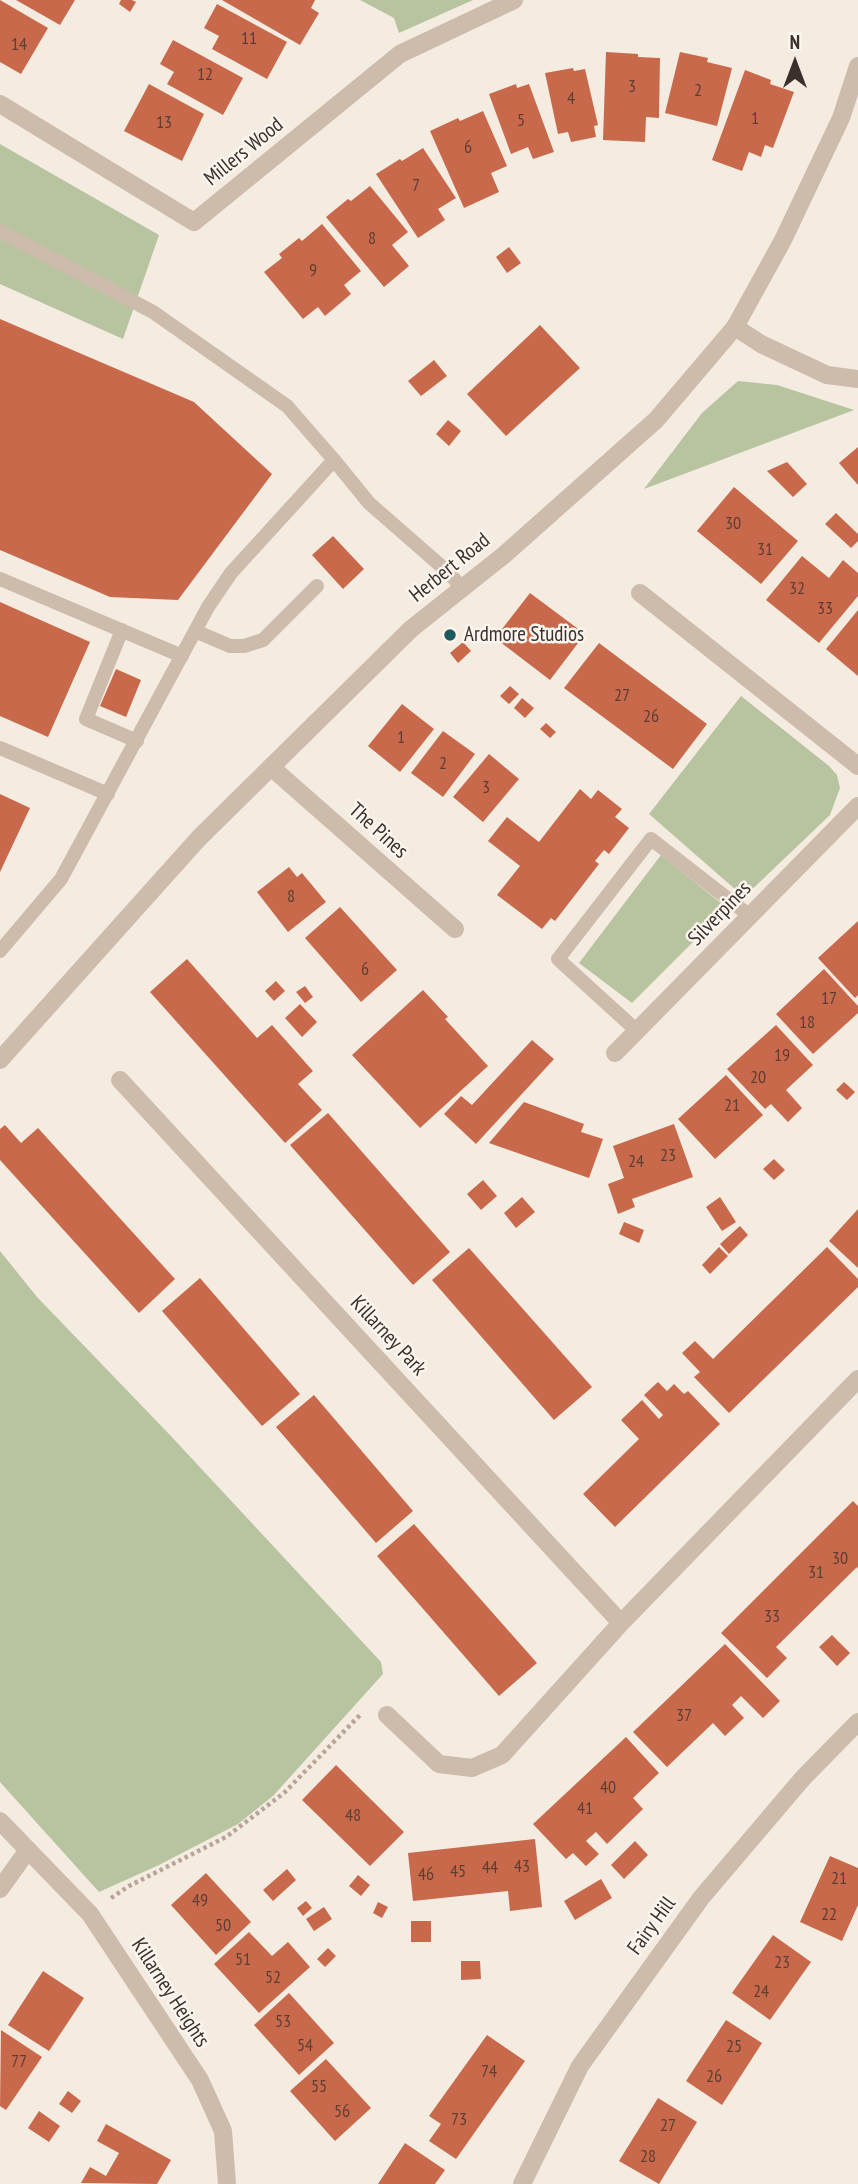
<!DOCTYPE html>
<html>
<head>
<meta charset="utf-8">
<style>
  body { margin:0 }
  #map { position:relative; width:858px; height:2184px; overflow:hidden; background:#f4ebe1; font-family:"PT Sans Narrow",sans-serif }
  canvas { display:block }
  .north { position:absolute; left:760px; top:28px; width:70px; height:70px; -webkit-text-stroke:5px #fbf5ee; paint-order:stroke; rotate:0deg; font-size:19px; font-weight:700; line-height:28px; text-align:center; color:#3b302b }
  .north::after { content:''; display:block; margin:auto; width:24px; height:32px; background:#3b302b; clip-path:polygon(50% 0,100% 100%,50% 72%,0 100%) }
</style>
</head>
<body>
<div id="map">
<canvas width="858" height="2184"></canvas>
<div class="north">N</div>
</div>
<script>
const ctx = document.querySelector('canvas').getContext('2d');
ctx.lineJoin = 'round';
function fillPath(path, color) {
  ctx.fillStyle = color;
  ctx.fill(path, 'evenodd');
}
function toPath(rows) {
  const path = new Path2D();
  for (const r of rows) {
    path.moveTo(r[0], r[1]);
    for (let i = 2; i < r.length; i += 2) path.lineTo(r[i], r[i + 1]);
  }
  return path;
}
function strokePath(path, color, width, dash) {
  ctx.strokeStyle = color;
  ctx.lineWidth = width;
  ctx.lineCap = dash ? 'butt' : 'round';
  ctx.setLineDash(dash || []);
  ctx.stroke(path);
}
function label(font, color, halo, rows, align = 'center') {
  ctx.font = font + ' "PT Sans Narrow",sans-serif';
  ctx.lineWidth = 5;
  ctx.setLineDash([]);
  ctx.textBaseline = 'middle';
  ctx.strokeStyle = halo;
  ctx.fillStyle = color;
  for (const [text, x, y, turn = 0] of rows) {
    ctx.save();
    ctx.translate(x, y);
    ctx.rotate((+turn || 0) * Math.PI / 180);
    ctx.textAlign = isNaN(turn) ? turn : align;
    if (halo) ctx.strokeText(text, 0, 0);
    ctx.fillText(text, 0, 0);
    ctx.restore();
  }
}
const green = toPath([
  [360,0,473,0,399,33,394,18],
  [0,144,159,235,123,339,0,284],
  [738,381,777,385,854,410,644,489,702,413],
  [741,696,829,766,837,775,840,788,830,815,744,897,649,814],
  [661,855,727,908,632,1003,579,963],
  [0,1251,37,1297,169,1434,381,1662,383,1674,273,1796,238,1824,159,1865,99,1892,0,1782]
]);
const building = toPath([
  [0,0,48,28,21,74,0,62],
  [16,0,75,0,60,25],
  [121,0,132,0,136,2,130,12,119,4],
  [222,0,315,0,311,8,319,13,300,45],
  [217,4,287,42,267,79,212,49,219,36,204,28],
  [173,40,243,78,223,115,167,84,174,72,160,64],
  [606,52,638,54,638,57,660,58,659,118,646,117,645,142,603,140],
  [680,52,708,58,707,62,732,68,717,126,665,113],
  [573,68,574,71,585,69,598,125,594,126,596,137,571,142,568,132,558,134,545,73],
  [745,70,771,80,770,84,794,92,773,148,765,145,761,157,749,152,742,171,712,160],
  [149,84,204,114,182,161,124,131],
  [516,84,517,88,529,84,554,152,533,159,528,147,511,154,489,94],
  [483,111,507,166,491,173,499,192,464,208,430,131,458,118,460,121],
  [423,148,456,198,438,209,445,220,418,238,376,174,400,159,402,161],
  [370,186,408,232,392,245,409,266,384,287,326,217,348,199,351,201],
  [322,224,361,271,344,285,351,294,325,316,318,307,303,319,264,272,282,258,279,254,299,238,302,241],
  [509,247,521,263,507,273,496,257],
  [0,319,194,402,272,474,178,600,110,597,0,550],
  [540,325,580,368,506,436,467,394],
  [434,360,447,376,421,396,408,381],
  [448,420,461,431,449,446,436,434],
  [858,447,858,485,839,463],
  [787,462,807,484,793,497,767,471],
  [734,487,798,541,761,584,697,531],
  [836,513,858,534,858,541,851,548,825,524],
  [333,536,364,569,343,589,312,555],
  [802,556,829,578,843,560,858,573,858,596,819,643,766,600],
  [530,593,585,634,550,680,495,638],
  [0,602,90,642,48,737,0,716],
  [858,610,858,676,826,649],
  [463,642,471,651,458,663,450,653],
  [599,643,707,724,673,769,564,688],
  [116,669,141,680,126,717,100,706],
  [510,686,519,694,509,704,500,696],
  [522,698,534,708,525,718,514,708],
  [402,704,434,729,400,772,368,746],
  [546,723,556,732,550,738,540,729],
  [443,731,475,754,443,797,411,773],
  [489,754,519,779,483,822,453,797],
  [580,789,591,799,598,790,622,809,615,817,629,828,609,854,604,850,595,861,599,864,555,921,551,918,542,929,497,895,520,866,488,841,507,817,539,842],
  [0,794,30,808,0,872],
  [289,867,297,877,302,873,326,902,288,932,257,892],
  [340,907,397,970,361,1002,305,938],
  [858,921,858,995,855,998,818,958],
  [187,959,257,1038,272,1025,313,1071,298,1084,322,1110,285,1143,150,992],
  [824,969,858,1006,858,1013,813,1054,776,1014],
  [276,981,285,991,274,1001,265,991],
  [305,986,313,997,305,1003,296,992],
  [423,990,448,1017,445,1019,488,1066,420,1128,352,1055],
  [300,1004,317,1022,302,1037,285,1018],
  [776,1025,813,1065,786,1090,802,1108,788,1122,771,1104,765,1109,727,1069],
  [532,1040,554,1059,476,1144,444,1114,461,1096,472,1105],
  [726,1075,763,1115,715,1159,678,1119],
  [844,1082,855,1092,847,1100,836,1090],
  [524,1102,584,1124,581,1132,603,1139,589,1178,489,1143],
  [328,1113,450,1252,413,1285,290,1145],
  [674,1124,693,1177,632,1199,635,1207,618,1214,608,1184,624,1178,613,1146],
  [5,1125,21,1143,38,1128,175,1279,139,1313,0,1160,0,1129],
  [774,1159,785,1170,774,1180,763,1169],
  [483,1180,497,1196,481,1210,467,1194],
  [522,1197,535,1212,516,1228,504,1213],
  [720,1197,736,1222,722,1231,706,1207],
  [858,1209,858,1268,829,1241],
  [624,1222,644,1230,639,1243,619,1234],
  [740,1226,748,1235,729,1254,720,1244],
  [719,1247,728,1256,710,1274,702,1265],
  [827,1247,858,1279,858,1287,729,1413,694,1377,700,1372,682,1353,695,1341,713,1359],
  [469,1248,592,1387,554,1420,432,1280],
  [200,1278,300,1394,262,1426,162,1311],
  [658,1382,667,1391,674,1384,684,1394,688,1391,720,1424,615,1527,583,1494,639,1439,621,1420,642,1400,659,1419,663,1415,644,1395],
  [314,1395,413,1511,376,1543,276,1427],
  [853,1501,858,1506,858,1569,857,1567,776,1647,787,1658,767,1678,721,1633],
  [414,1524,537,1663,499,1696,377,1556],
  [832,1635,850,1653,837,1666,819,1647],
  [725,1644,780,1701,763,1718,741,1696,732,1705,744,1718,725,1736,713,1723,667,1767,633,1732],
  [626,1737,659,1773,633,1798,643,1809,607,1844,596,1832,589,1838,586,1841,599,1854,586,1866,573,1853,566,1859,533,1824],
  [336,1765,404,1832,370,1866,302,1800],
  [535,1839,542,1907,510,1911,508,1891,413,1901,408,1853],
  [635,1841,648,1855,624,1879,611,1865],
  [830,1856,858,1868,858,1905,842,1941,800,1922],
  [287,1869,296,1880,273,1901,263,1890],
  [206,1873,251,1922,216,1955,171,1905],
  [358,1875,370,1885,361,1896,349,1886],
  [601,1879,612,1898,575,1920,564,1901],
  [306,1901,312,1908,303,1916,297,1908],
  [378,1902,388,1907,382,1918,373,1913],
  [324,1907,332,1919,314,1931,306,1919],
  [411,1921,431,1921,431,1942,411,1942],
  [249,1932,272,1956,288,1942,310,1967,259,2013,214,1964],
  [773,1935,811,1962,770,2020,732,1993],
  [328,1948,336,1956,325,1967,317,1959],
  [461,1961,480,1961,481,1979,461,1980],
  [43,1971,84,1998,49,2051,8,2025],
  [289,1993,334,2043,299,2075,254,2025],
  [726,2020,762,2043,722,2105,686,2081],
  [1,2030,42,2057,6,2110,0,2106],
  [487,2035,525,2061,456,2159,429,2141,441,2124,429,2116],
  [326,2059,371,2108,335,2141,290,2091],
  [68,2091,81,2101,72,2113,59,2104],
  [658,2098,697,2122,659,2184,619,2161],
  [39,2111,60,2126,49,2142,28,2128],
  [106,2124,171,2160,157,2184,81,2183,90,2167,106,2176,119,2153,97,2141],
  [405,2143,445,2170,435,2184,378,2184]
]);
const path = toPath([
  [111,1898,129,1886,226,1837,284,1793,361,1714]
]);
const service = toPath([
  [0,231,153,312,287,406,334,460],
  [0,579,182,656],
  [122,630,86,719,137,741],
  [195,631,230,646,244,646,263,640,317,586],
  [0,748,108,794],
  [0,951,61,879,208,607,231,573,334,460,369,503,449,573,462,588],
  [637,1031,558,959,651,839,750,916]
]);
const minor = toPath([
  [0,104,194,222,400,54,514,0],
  [735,327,761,344,827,375,858,379],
  [640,593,858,766],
  [271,767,455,929],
  [615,1053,858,806],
  [120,1080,621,1623],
  [387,1715,439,1764,472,1768,502,1755,621,1623,858,1379],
  [0,1821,90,1914,200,2080,223,2131,227,2184],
  [0,1889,28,1850],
  [522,2184,580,2066,701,1898,803,1778,858,1722]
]);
const tertiary = toPath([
  [0,1060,199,838,411,629,504,555,656,420,735,327,783,240,841,118,858,66]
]);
const markers = [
  [450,635,7,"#1f5a5e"]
];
const numberNames = [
  ["11",249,39],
  ["14",19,45],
  ["12",205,75],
  ["3",632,87],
  ["2",698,91],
  ["4",571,99],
  ["1",755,119],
  ["5",521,121],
  ["13",164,123],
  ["6",468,148],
  ["7",416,186],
  ["8",372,239],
  ["9",313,271],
  ["30",733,524],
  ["31",765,550],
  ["32",797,589],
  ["33",825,609],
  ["27",622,696],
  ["26",651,717],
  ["1",401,738],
  ["2",443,764],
  ["3",486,788],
  ["8",291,897],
  ["6",365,970],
  ["17",829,999],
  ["18",807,1023],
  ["19",782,1056],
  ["20",758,1078],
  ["21",732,1106],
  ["23",668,1156],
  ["24",636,1162],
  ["30",840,1559],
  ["31",816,1573],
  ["33",772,1617],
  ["37",684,1716],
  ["40",608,1788],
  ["41",585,1809],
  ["48",353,1816],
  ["43",522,1867],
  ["44",490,1868],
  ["45",458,1872],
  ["46",426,1875],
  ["21",839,1879],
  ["49",200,1901],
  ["22",829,1915],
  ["50",223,1926],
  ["51",243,1960],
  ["23",782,1963],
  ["52",273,1978],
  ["24",761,1992],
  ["53",283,2022],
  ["54",305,2046],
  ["25",734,2047],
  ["77",19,2062],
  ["74",489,2072],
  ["26",714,2077],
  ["55",319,2087],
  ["56",342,2112],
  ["73",459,2120],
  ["27",668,2126],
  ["28",648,2157]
];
const streetNames = [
  ["Millers Wood",244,152,-39],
  ["Herbert Road",450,568,-39],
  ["The Pines",378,831,42],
  ["Silverpines",720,914,-46],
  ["Killarney Park",388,1336,47],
  ["Fairy Hill",652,1926,-54],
  ["Killarney Heights",170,1993,57]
];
const poiNames = [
  ["Ardmore Studios",464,635]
];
fillPath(green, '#b8c4a0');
fillPath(building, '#c8694b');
strokePath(path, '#b9a596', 4.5, [3.5, 3.5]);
strokePath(service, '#cdbbac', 14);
strokePath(minor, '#cdbbac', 18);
strokePath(tertiary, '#cdbbac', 18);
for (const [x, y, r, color] of markers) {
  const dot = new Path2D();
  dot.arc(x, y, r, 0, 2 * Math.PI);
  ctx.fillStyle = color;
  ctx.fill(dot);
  strokePath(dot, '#fbf5ee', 2.5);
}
label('18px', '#5e3e33', null, numberNames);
label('21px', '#3b302b', '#fbf5ee', streetNames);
label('21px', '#3b302b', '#fbf5ee', poiNames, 'left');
</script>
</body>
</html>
